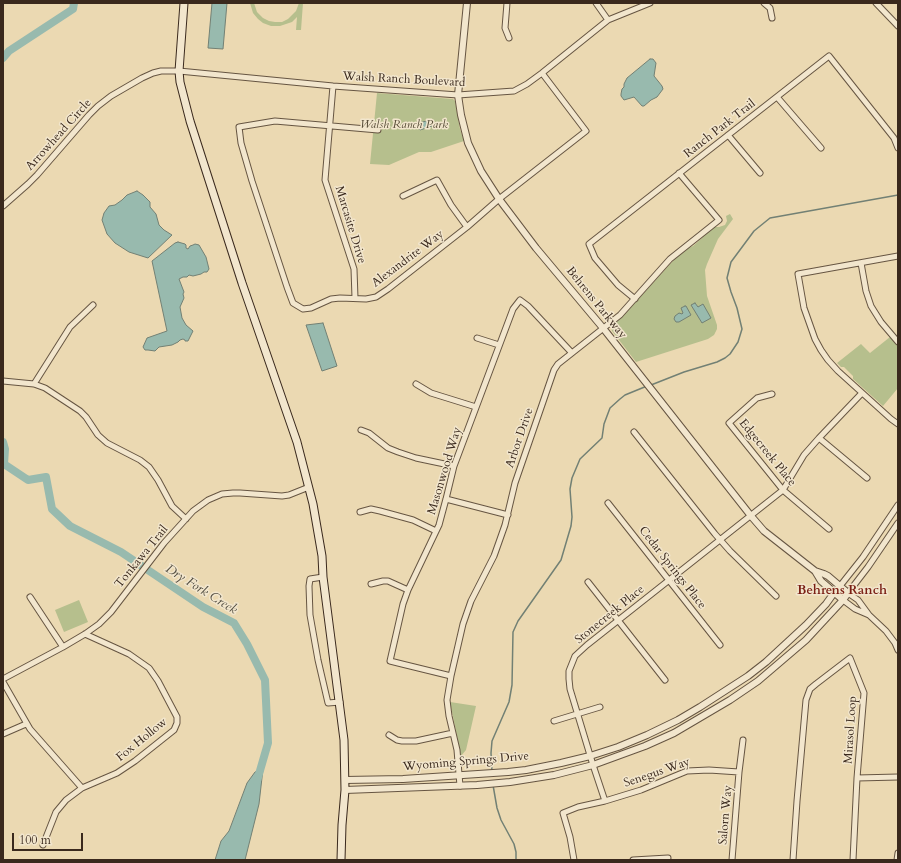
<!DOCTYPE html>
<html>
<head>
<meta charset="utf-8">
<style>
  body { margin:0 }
  #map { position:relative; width:901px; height:863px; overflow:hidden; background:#ebd9b2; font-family:Cardo,serif }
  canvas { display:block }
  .frame { position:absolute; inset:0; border:4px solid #3a291d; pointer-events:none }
  .scale { position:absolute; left:12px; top:833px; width:71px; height:18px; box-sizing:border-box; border:2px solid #3a291d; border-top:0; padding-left:5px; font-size:12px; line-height:14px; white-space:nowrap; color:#3a291d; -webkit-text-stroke:3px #f2e6cd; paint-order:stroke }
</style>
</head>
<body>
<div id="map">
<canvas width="901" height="863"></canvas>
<div class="frame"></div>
<div class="scale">100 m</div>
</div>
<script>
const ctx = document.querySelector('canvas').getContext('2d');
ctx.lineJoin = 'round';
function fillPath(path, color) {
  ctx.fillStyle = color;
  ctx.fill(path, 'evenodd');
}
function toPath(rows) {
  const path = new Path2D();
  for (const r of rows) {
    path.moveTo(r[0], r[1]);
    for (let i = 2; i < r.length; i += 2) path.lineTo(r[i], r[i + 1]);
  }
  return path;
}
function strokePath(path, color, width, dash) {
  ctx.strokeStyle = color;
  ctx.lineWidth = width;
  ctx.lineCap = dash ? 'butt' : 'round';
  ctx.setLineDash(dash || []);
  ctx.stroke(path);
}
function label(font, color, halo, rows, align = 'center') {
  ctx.font = font + ' Cardo,serif';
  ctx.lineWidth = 3;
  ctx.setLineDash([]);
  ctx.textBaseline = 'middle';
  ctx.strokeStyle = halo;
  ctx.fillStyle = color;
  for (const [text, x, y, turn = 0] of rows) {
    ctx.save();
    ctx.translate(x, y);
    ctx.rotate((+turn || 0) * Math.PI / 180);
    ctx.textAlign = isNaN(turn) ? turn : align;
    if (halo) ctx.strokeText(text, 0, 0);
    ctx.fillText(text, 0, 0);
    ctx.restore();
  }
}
const green = toPath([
  [250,3,254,3,257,12,263,18,269,21,275,22,282,22,288,19,296,11,299,3,303,3,301,30,296,30,297,17,292,22,280,26,271,26,263,23,258,19,253,13],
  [377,93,453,99,455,101,460,129,464,141,431,152,419,152,389,165,370,164],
  [730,214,733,219,718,239,707,264,705,270,707,296,717,325,717,329,714,335,708,339,636,362,612,331,611,328,612,326,622,317,682,251,693,246,703,237,703,234,713,227,719,227,725,225,727,221,726,216],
  [890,337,898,346,898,388,883,406,853,379,853,376,844,367,841,367,837,363,861,344,870,353],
  [79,600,88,622,64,632,55,610],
  [450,702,476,706,466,750,461,756]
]);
const water = toPath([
  [212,3,227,3,223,49,208,48,212,3],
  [650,59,653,59,656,63,654,76,662,86,663,89,657,97,651,100,644,106,642,106,634,97,624,100,621,96,621,94,622,89,624,87,624,84,627,78,650,59],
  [430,120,432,126,420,130,418,125,417,126,416,123,418,122,419,123,430,120],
  [137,191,143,195,150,202,150,207,156,214,159,225,164,230,172,235,148,258,129,252,115,243,107,234,102,220,104,213,109,206,115,205,122,200,127,195,137,191],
  [178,242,185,244,186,245,186,248,188,249,190,246,193,245,195,244,199,245,206,257,209,269,207,272,204,272,201,274,193,276,189,275,187,277,183,277,179,279,184,292,183,294,184,298,180,307,182,318,186,325,193,331,188,341,185,341,185,340,183,339,180,340,178,342,172,345,159,347,155,351,148,350,145,350,143,347,147,338,167,331,152,261,175,243,178,242],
  [695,303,698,307,703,304,711,318,702,323,691,305,695,303],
  [685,306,686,306,691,315,679,322,676,322,674,319,675,316,679,313,682,314,683,313,681,308,685,306],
  [323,323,337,366,322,371,306,325,323,323],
  [263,769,259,804,245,860,215,860,221,841,229,831,247,783,255,772,263,769]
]);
const stream = toPath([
  [651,385,684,372,717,362,725,358,730,354,738,342,742,329,737,308,731,292,727,278,731,262,754,231,770,218,898,195],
  [492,772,491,753,492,741,509,702,512,685,513,632,518,621,561,560,571,526,572,517,570,489,572,478,580,459,602,438,604,424,610,408,620,399,625,395,647,386],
  [493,785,497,808,501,820,514,844,516,852,516,860]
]);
const river = toPath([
  [3,58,9,51,73,9,74,3],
  [3,442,5,449,4,464,28,480,46,477,52,509,70,526,121,552,203,607,234,623,247,644,265,680,268,743,257,781]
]);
const minor = toPath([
  [507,3,505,28,509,38],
  [596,3,608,20],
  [764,3,770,8,772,18],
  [876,3,898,26],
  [333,86,325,180,354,269,355,298],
  [777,97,821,148],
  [378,130,275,121,239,127,241,143,252,181,287,287,293,303,303,309,311,308,331,299,340,298,366,299,376,297,388,289,467,227,499,199,586,131,542,73],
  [728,135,760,173],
  [403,196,437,180,451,205,467,227],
  [3,206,28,184,37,175,89,115,98,106,111,96,142,78,153,73,161,71,179,71,333,86,458,95,514,91,527,84,542,73,608,20,650,3],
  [898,256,798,274,804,308,815,339,821,350,828,360,838,371,891,419,898,424],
  [861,263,866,291,871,306,881,322,898,342],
  [635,299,618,285,595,258,589,244,829,56,894,138,898,148],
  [477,338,499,345],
  [3,381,34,384,45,388,80,411,86,417,98,435,107,443,140,460,149,467,158,480,172,506,186,519],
  [34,384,70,327,93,305],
  [416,384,431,393,476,407],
  [772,394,757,398,729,423,783,490,829,529],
  [361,430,369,433,388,448,398,452,416,458,454,466],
  [634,432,715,534,730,551,776,596],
  [819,438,867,478],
  [446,499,508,515],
  [608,503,720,645],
  [360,512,371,509,380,511,413,520,436,531],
  [323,577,310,579,309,586,310,615,318,660,328,703,340,702],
  [588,582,665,680],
  [371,584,383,581,388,581,408,590],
  [840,586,863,557,898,505],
  [30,597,63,647],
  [843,600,855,609,869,615,858,600,848,593,868,567,898,523],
  [869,615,886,631,895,643,898,650],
  [451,676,402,664,390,661,403,604,408,590,439,525,446,499,454,466,513,309,520,300,528,306,572,353],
  [3,679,63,647,85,634,99,624,111,612,164,543,193,511,208,500,222,494,233,493,240,493,282,496,289,495,309,487],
  [3,682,30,729,82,788],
  [554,721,600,707],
  [3,734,26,724],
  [389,735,397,740,402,741,416,741,453,733],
  [857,778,898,777],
  [460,786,457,750,449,716,447,700,451,676,463,624,471,601,494,556,499,542,505,525,515,483,554,370,558,364,620,315,670,259,719,220,679,173],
  [605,801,593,765,570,689,569,679,569,671,575,656,587,645,783,490,804,455,819,438,862,393],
  [43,845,56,812,66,800,82,788,117,773,135,761,174,730,177,723,177,717,158,681,149,668,129,654,85,634],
  [574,860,570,837,563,813,578,807,605,801,641,790,687,771,709,770,739,772],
  [633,860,668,858],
  [732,860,739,772,743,740],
  [793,860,797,801,806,700,810,689,816,684,850,658,864,693,857,778,853,860],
  [897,860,898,853]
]);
const tertiary = toPath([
  [467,3,458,95,461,115,468,143,481,171,499,199,536,248,603,328,751,516,764,531,815,571,821,581,843,600],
  [345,780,403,779,508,772,526,770,561,763,590,756,618,747,647,735,678,720,700,707,748,676,766,662,806,625,826,604,836,590],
  [345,790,477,785,510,782,554,775,593,765,645,746,674,733,730,700,758,681,806,640,843,600,848,593,828,576,824,574,815,571]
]);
const secondary = toPath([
  [184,3,179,71,180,82,190,121,242,283,297,442,313,504,322,556,323,577,344,740,345,790,342,825,341,860]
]);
const streetNames = [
  ["Walsh Ranch Boulevard",404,80,3],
  ["Ranch Park Trail",720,129,-38],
  ["Arrowhead Circle",59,135,-48],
  ["Marcasite Drive",350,225,73],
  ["Alexandrite Way",408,259,-37],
  ["Behrens Parkway",596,303,51],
  ["Arbor Drive",520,438,-71],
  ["Edgecreek Place",767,453,51],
  ["Masonwood Way",445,471,-73],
  ["Tonkawa Trail",142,557,-51],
  ["Cedar Springs Place",672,568,52],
  ["Stonecreek Place",610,615,-39],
  ["Mirasol Loop",851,730,-86],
  ["Fox Hollow",142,740,-39],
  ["Wyoming Springs Drive",466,762,-5],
  ["Senegus Way",657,773,-19],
  ["Salorn Way",726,815,-85]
];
const parkNames = [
  ["Walsh Ranch Park",404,125]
];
const waterNames = [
  ["Dry Fork Creek",201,590,32]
];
const neighbourhoodNames = [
  ["Behrens Ranch",842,591]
];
fillPath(green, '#b6bf8d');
fillPath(water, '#98baae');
strokePath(water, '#728074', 1);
strokePath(stream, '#728074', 1.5);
strokePath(river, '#98baae', 8);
strokePath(minor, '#665542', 7);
strokePath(tertiary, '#665542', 8);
strokePath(secondary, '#3a291d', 9);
strokePath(minor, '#f2e6cd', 5);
strokePath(tertiary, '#f2e6cd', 6);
strokePath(secondary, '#f2e6cd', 7);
label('12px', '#3a291d', '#f2e6cd', streetNames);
label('italic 12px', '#594e39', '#f2e6cd', parkNames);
label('italic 13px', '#524d41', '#f2e6cd', waterNames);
label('bold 13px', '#7a1f14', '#f2e6cd', neighbourhoodNames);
</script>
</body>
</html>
